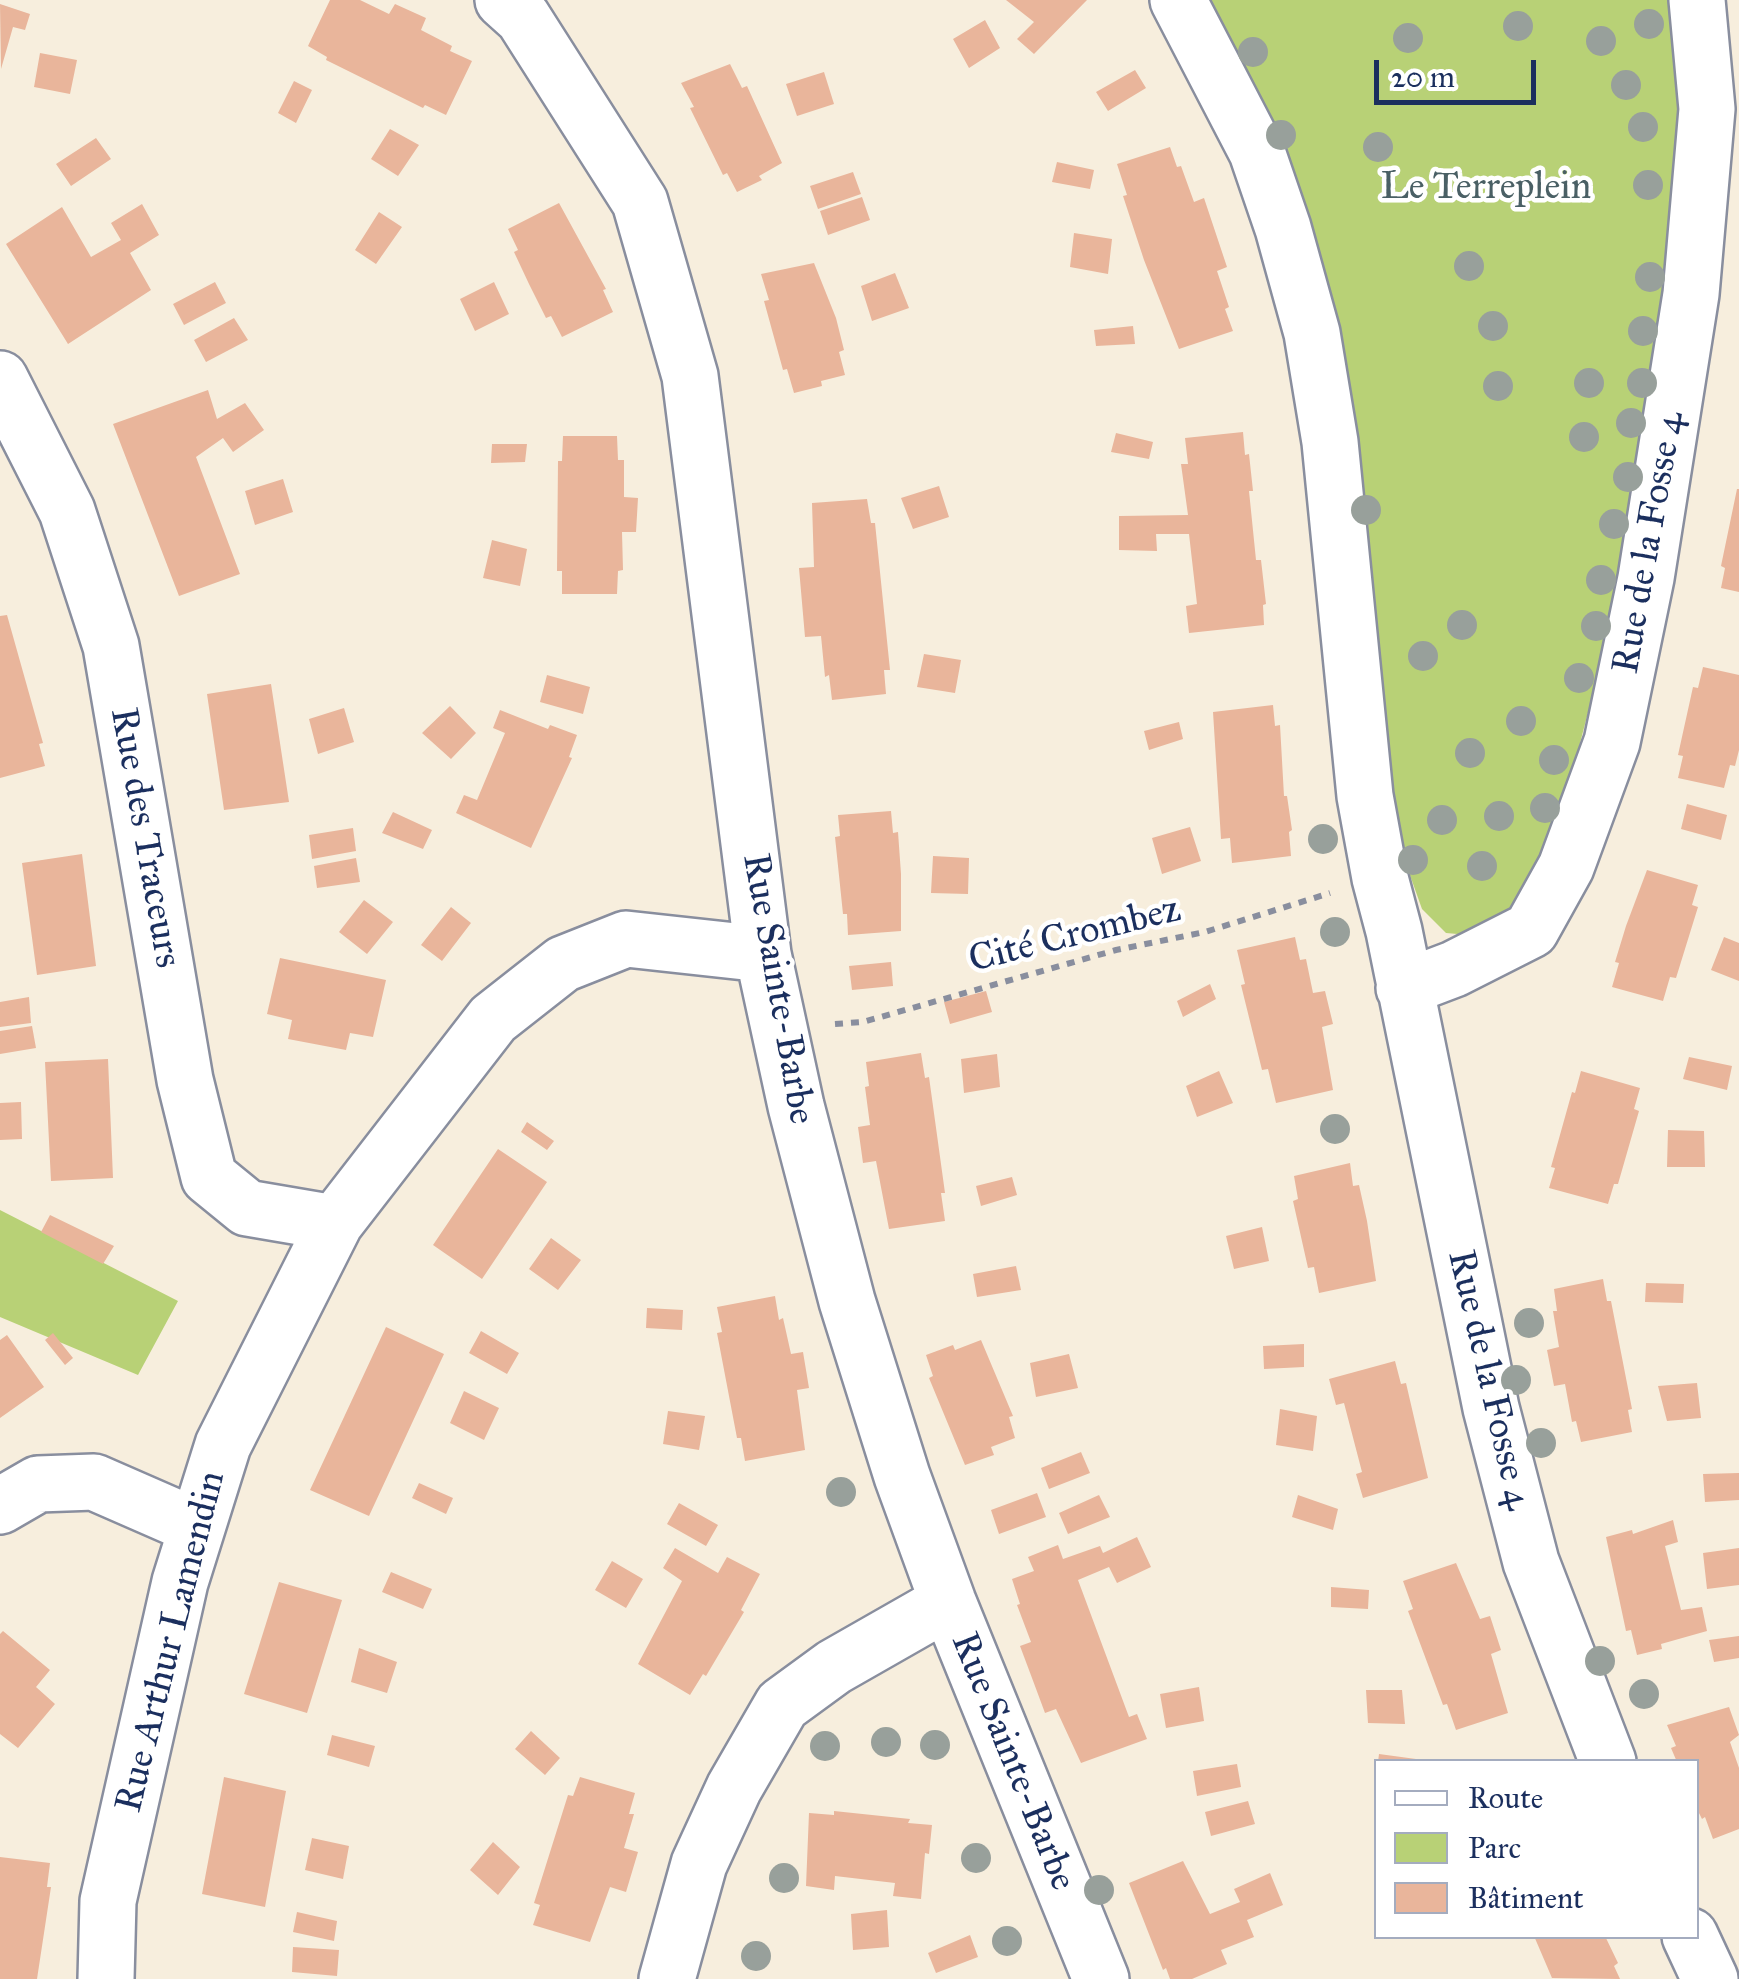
<!DOCTYPE html>
<html>
<head>
<meta charset="utf-8">
<style>
  body { margin:0 }
  #map { position:relative; width:1739px; height:1979px; overflow:hidden; background:#f7eedd; font-family:"IM FELL Great Primer",serif }
  canvas { display:block }
  .legend { position:absolute; left:1374px; top:1759px; width:325px; height:180px; box-sizing:border-box; background:#fff; border:2px solid #a4acbf; margin:0; padding:12px 18px; list-style:none; font-size:30px; color:#1b2f5e }
  .legend li { display:flex; align-items:center; gap:20px; height:50px }
  .legend b { width:50px; border:2px solid #a4acbf }
  .scale { position:absolute; left:1374px; top:60px; width:162px; height:45px; box-sizing:border-box; border:5px solid #1b2f5e; border-top:0; padding-left:12px; font-size:30px; line-height:35px; white-space:nowrap; color:#1b2f5e; -webkit-text-stroke:8px #fff; paint-order:stroke }
</style>
</head>
<body>
<div id="map">
<canvas width="1739" height="1979"></canvas>
<ul class="legend">
<li><b style="height:12px;background:#fff"></b>Route</li>
<li><b style="height:28px;background:#b8d176"></b>Parc</li>
<li><b style="height:28px;background:#e9b59b"></b>Bâtiment</li>
</ul>
<div class="scale">20 m</div>
</div>
<script>
const ctx = document.querySelector('canvas').getContext('2d');
ctx.lineJoin = 'round';
function fillPath(path, color) {
  ctx.fillStyle = color;
  ctx.fill(path, 'evenodd');
}
function toPath(rows) {
  const path = new Path2D();
  for (const r of rows) {
    path.moveTo(r[0], r[1]);
    for (let i = 2; i < r.length; i += 2) path.lineTo(r[i], r[i + 1]);
  }
  return path;
}
function strokePath(path, color, width, dash) {
  ctx.strokeStyle = color;
  ctx.lineWidth = width;
  ctx.lineCap = dash ? 'butt' : 'round';
  ctx.setLineDash(dash || []);
  ctx.stroke(path);
}
function label(font, color, halo, rows, align = 'center') {
  ctx.font = font + ' "IM FELL Great Primer",serif';
  ctx.lineWidth = 9;
  ctx.setLineDash([]);
  ctx.textBaseline = 'middle';
  ctx.strokeStyle = halo;
  ctx.fillStyle = color;
  for (const [text, x, y, turn = 0] of rows) {
    ctx.save();
    ctx.translate(x, y);
    ctx.rotate((+turn || 0) * Math.PI / 180);
    ctx.textAlign = isNaN(turn) ? turn : align;
    if (halo) ctx.strokeText(text, 0, 0);
    ctx.fillText(text, 0, 0);
    ctx.restore();
  }
}
const green = toPath([
  [1209,0,1674,0,1684,77,1660,374,1610,628,1554,843,1517,909,1469,935,1446,933,1422,909,1379,788,1269,146],
  [0,1210,178,1301,138,1375,0,1317]
]);
const building = toPath([
  [330,0,360,0,389,14,395,4,426,18,421,30,452,46,450,51,472,61,446,115,425,105,423,108,326,60,327,57,308,46],
  [1006,0,1087,0,1034,54,1017,39,1034,22],
  [0,4,30,14,25,30,13,27,1,69],
  [985,20,1000,48,969,68,953,39],
  [40,53,77,60,70,94,34,87],
  [730,64,742,88,747,86,782,163,759,176,762,180,737,192,727,173,723,175,690,108,694,107,681,83],
  [1135,70,1146,88,1108,111,1096,92],
  [824,72,834,104,797,116,786,84],
  [294,81,312,90,296,123,278,113],
  [390,129,419,145,398,176,371,159],
  [96,138,111,159,71,186,56,164],
  [1170,147,1177,167,1181,166,1194,202,1204,198,1227,267,1217,271,1229,307,1225,309,1233,331,1179,349,1144,260,1123,196,1127,195,1117,164],
  [1057,162,1094,170,1090,189,1052,182],
  [853,172,861,194,818,209,810,186],
  [862,197,870,220,828,235,820,211],
  [559,203,606,289,603,290,613,312,562,337,551,316,546,318,529,284,514,252,518,250,508,229],
  [142,204,159,235,130,253,151,290,68,344,6,244,62,207,91,257,121,240,111,223],
  [379,212,402,227,376,264,355,250],
  [1074,233,1112,239,1108,274,1070,267],
  [814,263,836,318,844,350,839,352,845,375,821,381,822,386,794,393,787,369,783,370,764,301,769,300,761,274],
  [895,273,909,308,872,321,861,286],
  [215,282,226,303,184,325,173,304],
  [494,282,509,314,475,331,460,299],
  [234,318,248,340,206,362,194,340],
  [1133,326,1135,344,1096,346,1094,330],
  [208,390,217,419,245,403,264,430,233,452,223,438,196,457,240,574,179,596,113,424],
  [1243,432,1245,455,1249,454,1253,491,1249,491,1256,560,1261,560,1266,604,1263,605,1264,625,1189,633,1186,606,1197,604,1189,534,1156,534,1157,551,1119,550,1119,516,1188,515,1181,464,1188,464,1185,438],
  [1116,433,1153,442,1149,459,1111,452],
  [563,436,617,436,618,460,624,460,624,497,638,498,636,532,622,532,623,570,618,571,617,594,562,594,562,571,557,571,558,461,562,461],
  [492,444,527,444,525,462,491,463],
  [283,479,293,512,255,525,245,491],
  [939,486,949,517,913,529,901,498],
  [1737,489,1739,489,1739,592,1721,588,1725,568,1721,566],
  [867,499,871,523,875,523,890,670,884,670,886,694,832,700,829,675,825,677,821,636,805,637,799,568,814,567,812,503],
  [492,540,527,549,520,586,483,578],
  [7,615,43,743,39,744,45,766,0,778,0,616],
  [924,654,961,660,955,693,917,687],
  [1703,667,1739,675,1739,750,1735,766,1730,765,1724,788,1678,778,1683,756,1678,755,1693,687,1698,688],
  [547,675,590,687,583,714,540,702],
  [271,684,289,802,224,810,207,694],
  [1273,705,1275,726,1280,725,1284,796,1287,796,1292,830,1289,832,1291,856,1232,863,1230,838,1221,839,1213,712],
  [450,706,476,733,451,759,422,733],
  [344,708,354,742,318,754,309,719],
  [500,710,548,729,550,725,577,735,569,757,572,758,531,848,456,813,464,795,477,800,505,733,493,728],
  [1179,722,1183,739,1149,750,1144,731],
  [1687,804,1727,815,1721,840,1681,829],
  [891,811,893,833,898,832,901,874,901,931,848,935,847,914,843,914,835,837,840,836,838,815],
  [393,812,432,830,423,849,382,833],
  [1190,827,1201,861,1162,874,1152,838],
  [353,828,356,851,312,859,309,835],
  [82,854,96,966,37,975,22,863],
  [933,856,969,858,968,894,931,893],
  [356,858,360,882,317,888,314,866],
  [1647,870,1698,885,1692,905,1698,907,1676,978,1670,977,1663,1001,1612,987,1619,963,1615,962,1626,926],
  [364,900,393,922,367,954,339,932],
  [451,907,471,923,442,961,421,945],
  [1295,937,1300,960,1306,959,1313,993,1325,991,1333,1024,1322,1027,1333,1090,1276,1103,1268,1069,1262,1070,1241,985,1245,984,1237,950],
  [1724,937,1739,943,1739,981,1711,970],
  [280,958,386,980,373,1037,350,1033,346,1050,288,1039,292,1020,267,1014],
  [891,962,893,986,852,990,849,966],
  [1210,984,1216,999,1183,1017,1177,1001],
  [986,991,992,1012,950,1024,944,1002],
  [29,997,31,1023,0,1027,0,1002],
  [32,1026,36,1048,0,1054,0,1031],
  [921,1053,925,1078,929,1077,945,1193,941,1193,945,1221,889,1229,876,1161,863,1163,858,1127,870,1125,865,1087,869,1086,866,1062],
  [997,1054,1000,1087,964,1093,961,1059],
  [1689,1057,1732,1066,1727,1090,1683,1079],
  [108,1059,113,1178,51,1181,45,1062],
  [1219,1071,1233,1103,1197,1117,1186,1086],
  [1581,1071,1640,1088,1634,1109,1639,1111,1618,1184,1614,1184,1608,1204,1549,1188,1555,1168,1551,1167,1572,1092,1575,1093],
  [21,1102,22,1139,0,1140,0,1103],
  [527,1122,554,1141,547,1150,521,1132],
  [1668,1130,1704,1131,1705,1167,1667,1167],
  [498,1149,547,1182,482,1279,433,1245],
  [1350,1163,1353,1186,1359,1185,1367,1221,1376,1281,1319,1293,1314,1267,1308,1268,1293,1201,1298,1199,1294,1176],
  [1012,1177,1017,1195,981,1206,976,1186],
  [50,1215,114,1246,103,1264,41,1232],
  [1262,1227,1269,1261,1234,1269,1226,1236],
  [551,1238,581,1260,558,1290,529,1269],
  [1016,1266,1021,1290,977,1297,973,1274],
  [1603,1279,1607,1301,1611,1301,1632,1409,1628,1410,1632,1432,1581,1442,1576,1421,1572,1422,1565,1384,1554,1386,1547,1350,1559,1347,1553,1311,1557,1311,1554,1289],
  [1646,1283,1684,1284,1683,1303,1645,1302],
  [775,1296,779,1320,783,1318,791,1354,803,1352,809,1388,797,1390,805,1450,745,1461,741,1438,737,1438,717,1333,722,1332,717,1307],
  [647,1308,683,1310,682,1330,646,1328],
  [386,1327,444,1354,369,1516,310,1490],
  [481,1331,519,1353,507,1374,469,1353],
  [53,1333,73,1358,65,1365,45,1340],
  [7,1335,44,1387,0,1418,0,1340],
  [981,1340,1013,1416,1009,1417,1015,1438,991,1447,994,1455,965,1465,929,1378,933,1376,926,1355,953,1345,955,1350],
  [1304,1344,1304,1367,1264,1369,1263,1346],
  [1069,1354,1078,1388,1036,1397,1030,1363],
  [1395,1361,1401,1384,1406,1383,1428,1478,1363,1498,1356,1474,1362,1472,1344,1403,1336,1405,1329,1379],
  [1697,1383,1701,1418,1667,1421,1658,1386],
  [464,1391,499,1408,484,1440,450,1423],
  [1280,1409,1317,1416,1313,1451,1276,1445],
  [668,1411,705,1416,699,1450,663,1444],
  [1081,1452,1090,1473,1049,1489,1041,1468],
  [1739,1473,1739,1500,1705,1502,1703,1474],
  [419,1483,453,1498,446,1514,412,1498],
  [1037,1493,1046,1517,999,1534,991,1510],
  [1099,1495,1110,1517,1068,1534,1059,1513],
  [1298,1495,1338,1509,1333,1530,1292,1517],
  [679,1503,718,1525,706,1546,667,1524],
  [1673,1520,1678,1542,1665,1546,1681,1610,1702,1607,1707,1631,1661,1644,1662,1649,1637,1655,1631,1630,1626,1631,1606,1537,1632,1530,1633,1534],
  [1137,1537,1151,1567,1117,1583,1109,1567,1078,1580,1129,1717,1137,1714,1147,1739,1081,1763,1056,1709,1045,1713,1032,1678,1020,1646,1031,1642,1017,1605,1020,1604,1012,1579,1034,1571,1028,1557,1058,1545,1063,1559,1100,1546,1103,1553],
  [675,1548,718,1573,727,1557,760,1574,741,1610,744,1612,706,1676,703,1674,690,1695,638,1664,682,1581,663,1568],
  [1739,1548,1739,1585,1707,1589,1703,1553],
  [612,1561,643,1579,626,1608,595,1590],
  [1456,1563,1480,1619,1490,1616,1501,1650,1491,1654,1508,1713,1456,1730,1447,1704,1443,1705,1408,1611,1413,1609,1403,1581],
  [391,1572,432,1589,423,1609,382,1592],
  [279,1582,342,1600,307,1713,244,1694],
  [1331,1587,1369,1590,1368,1609,1331,1607],
  [3,1631,50,1670,36,1687,55,1704,18,1748,0,1734,0,1634],
  [1739,1636,1739,1658,1714,1662,1709,1640],
  [359,1648,397,1662,387,1693,351,1682],
  [1199,1687,1204,1721,1166,1728,1160,1694],
  [1366,1690,1402,1690,1405,1724,1368,1723],
  [1729,1707,1739,1735,1730,1742,1739,1768,1739,1829,1713,1839,1705,1817,1702,1819,1696,1807,1696,1762,1677,1762,1671,1748,1676,1746,1667,1725],
  [531,1731,560,1758,545,1775,515,1749],
  [332,1735,375,1746,369,1767,327,1755],
  [1379,1754,1416,1759,1416,1762,1378,1762],
  [1237,1764,1241,1787,1197,1796,1193,1771],
  [224,1777,286,1791,265,1907,202,1894],
  [580,1777,635,1793,629,1814,634,1814,624,1848,638,1852,626,1892,610,1887,590,1942,533,1925,540,1905,534,1903,568,1795,573,1796],
  [1248,1801,1255,1824,1211,1836,1205,1812],
  [834,1811,910,1819,908,1823,932,1825,929,1854,925,1853,921,1899,893,1896,895,1883,835,1876,834,1890,806,1886,809,1813,834,1815],
  [312,1838,349,1846,343,1879,305,1870],
  [493,1842,520,1867,498,1895,470,1870],
  [0,1857,50,1863,47,1887,51,1887,37,1979,0,1979],
  [1183,1861,1210,1914,1240,1902,1234,1889,1270,1873,1283,1905,1247,1920,1254,1937,1221,1950,1227,1964,1192,1979,1170,1979,1166,1968,1163,1970,1129,1883],
  [887,1910,889,1947,853,1950,851,1914],
  [297,1912,337,1921,334,1941,293,1932],
  [970,1935,978,1957,936,1973,928,1953],
  [1534,1936,1605,1936,1618,1963,1614,1966,1620,1979,1552,1978],
  [293,1947,339,1950,337,1976,292,1972]
]);
const path = toPath([
  [835,1024,863,1022,1116,950,1205,932,1330,893]
]);
const minor = toPath([
  [503,0,523,18,640,202,690,376,763,954,796,1106,847,1301,902,1476,948,1602,1101,1979],
  [1178,0,1257,152,1283,228,1312,333,1330,442,1365,796,1380,878,1394,931,1491,1408,1531,1562,1608,1762],
  [0,379,67,511,111,646,185,1080,209,1177,247,1208,335,1223],
  [1404,988,1454,969,1531,930,1566,867,1612,742,1646,578,1691,294,1707,109,1697,0],
  [0,1506,38,1484,94,1482,197,1527],
  [1690,1936,1710,1979],
  [106,1979,108,1901,180,1582,223,1445,335,1223,493,1019,563,964,626,939,763,954],
  [667,1979,699,1864,734,1788,782,1705,834,1667,948,1602]
]);
const trees = [
  [1649,24],
  [1518,26],
  [1408,38],
  [1601,41],
  [1253,52],
  [1626,85],
  [1643,127],
  [1281,135],
  [1378,147],
  [1648,185],
  [1469,266],
  [1650,277],
  [1493,326],
  [1643,331],
  [1589,383],
  [1642,383],
  [1498,386],
  [1631,423],
  [1584,437],
  [1628,477],
  [1366,510],
  [1614,524],
  [1601,580],
  [1462,625],
  [1596,626],
  [1423,656],
  [1579,678],
  [1521,721],
  [1470,753],
  [1554,760],
  [1545,808],
  [1499,816],
  [1442,820],
  [1323,839],
  [1413,860],
  [1482,866],
  [1335,932],
  [1335,1129],
  [1529,1323],
  [1516,1380],
  [1541,1443],
  [841,1492],
  [1600,1661],
  [1644,1694],
  [886,1742],
  [935,1745],
  [825,1746],
  [976,1858],
  [784,1878],
  [1099,1890],
  [1007,1941],
  [756,1956]
];
const parkNames = [
  ["Le Terreplein",1486,189]
];
const streetNames = [
  ["Rue de la Fosse 4",1650,543,-80],
  ["Rue des Traceurs",144,838,80],
  ["Cité Crombez",1075,936,-14],
  ["Rue Sainte-Barbe",777,989,80],
  ["Rue de la Fosse 4",1488,1380,77],
  ["Rue Arthur Lamendin",172,1642,-76],
  ["Rue Sainte-Barbe",1012,1762,68]
];
fillPath(green, '#b8d176');
fillPath(building, '#e9b59b');
strokePath(minor, '#898e9e', 60);
strokePath(path, '#898e9e', 6, [8, 8]);
strokePath(minor, '#fff', 55);
ctx.fillStyle = '#98a09b';
for (const [x, y] of trees) {
  ctx.beginPath();
  ctx.arc(x, y, 15, 0, 2 * Math.PI);
  ctx.fill();
}
label('38px', '#4a6065', '#fff', parkNames);
label('38px', '#1b2f5e', '#fff', streetNames);
</script>
</body>
</html>
